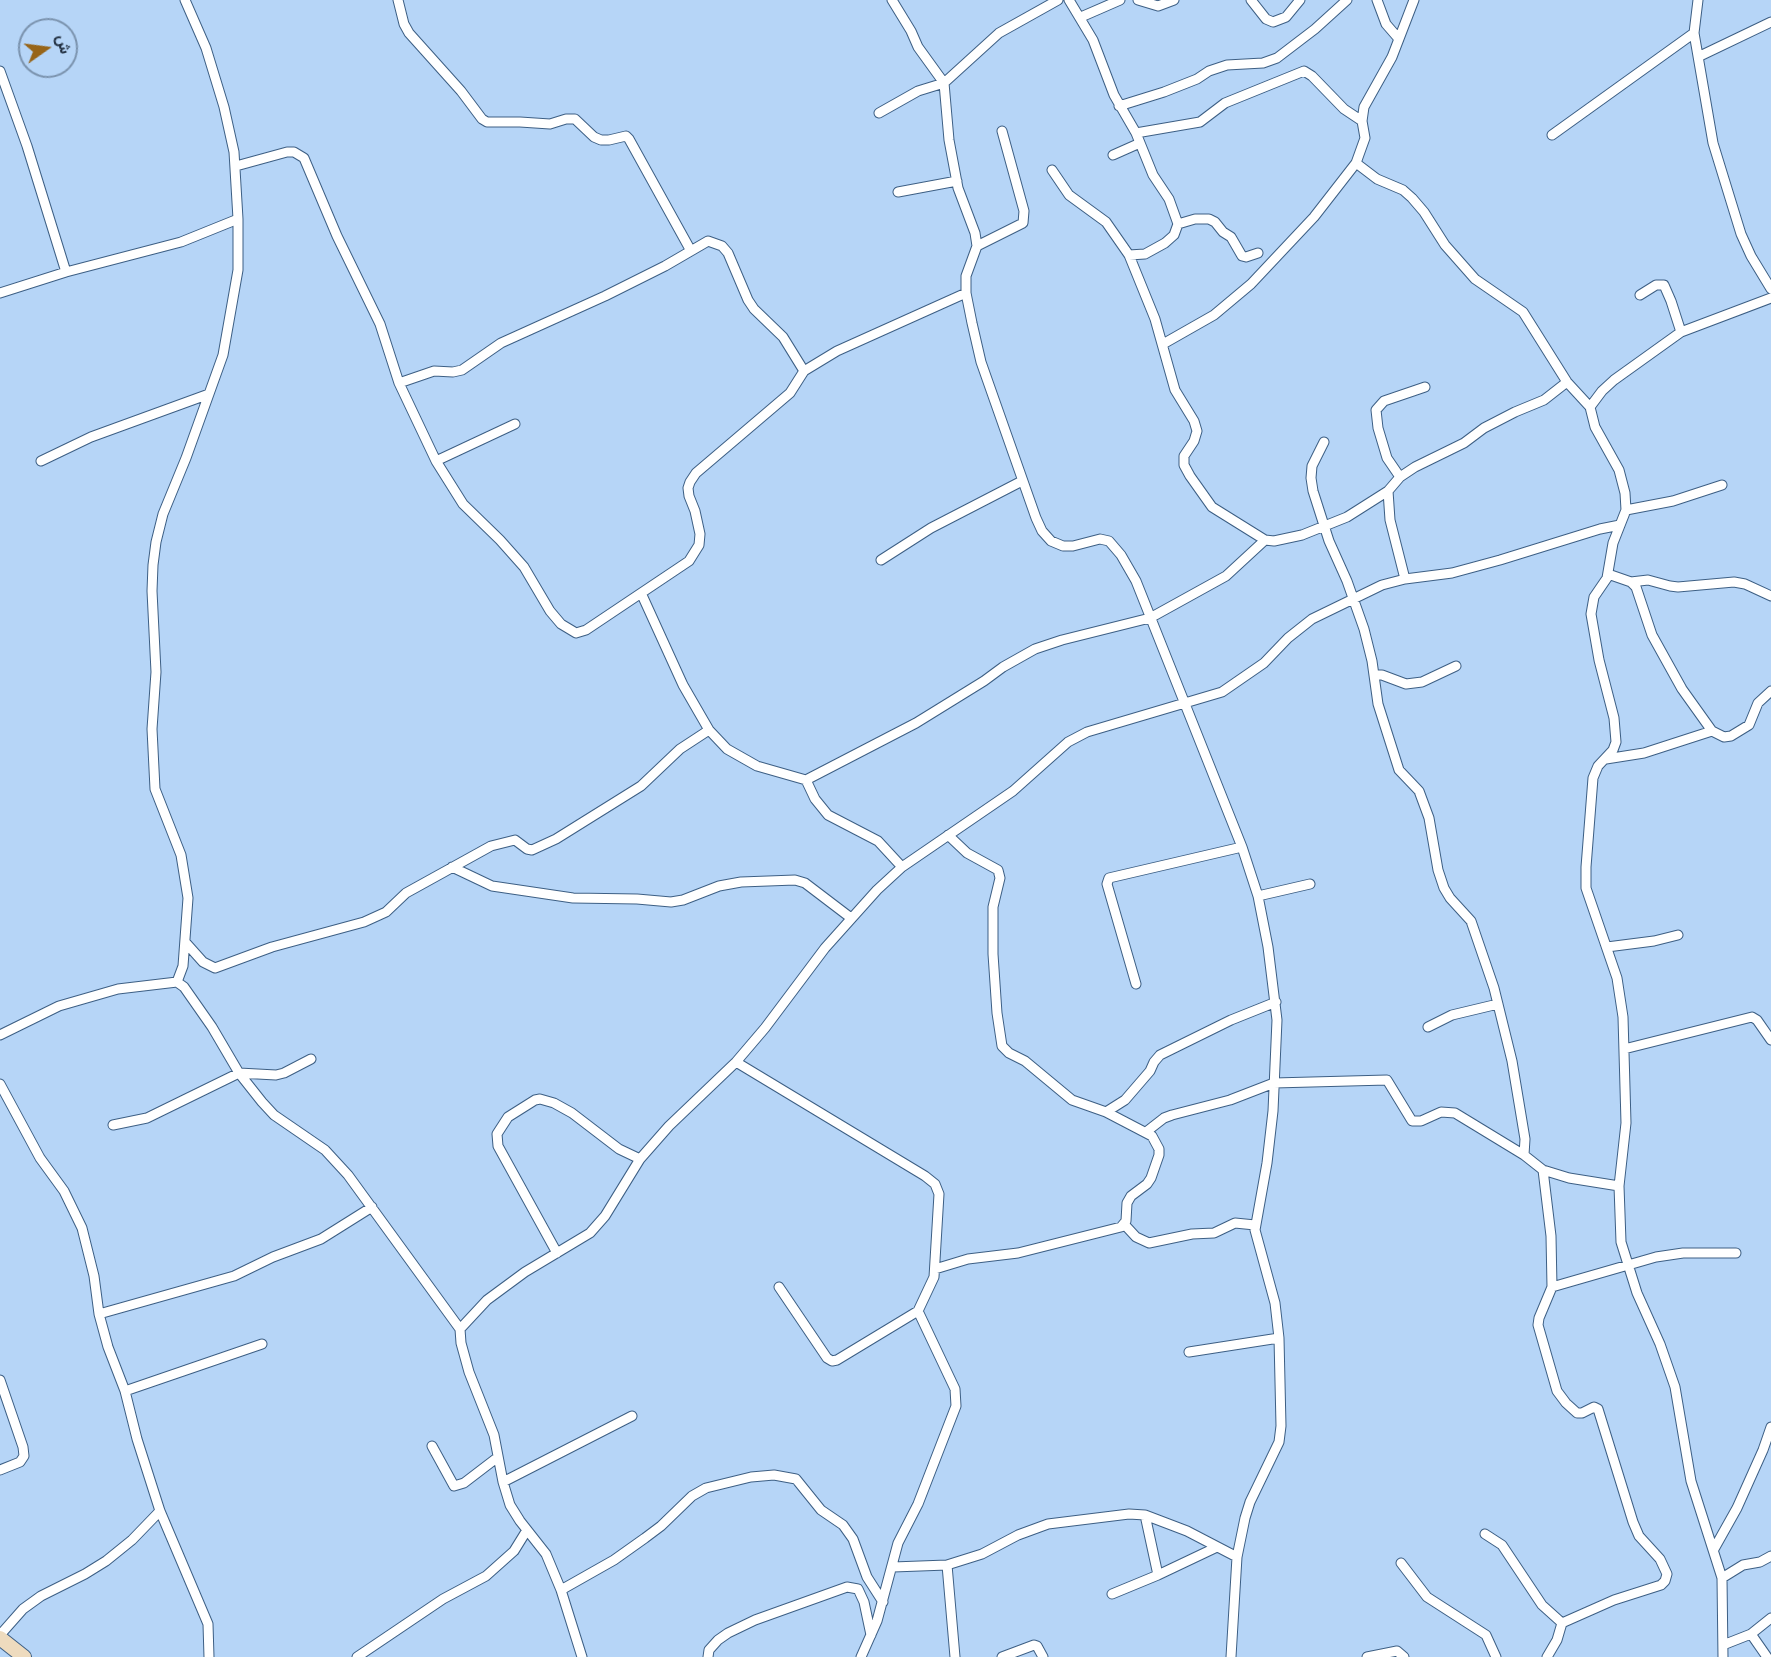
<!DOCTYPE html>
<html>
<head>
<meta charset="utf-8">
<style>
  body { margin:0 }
  #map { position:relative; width:1771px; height:1657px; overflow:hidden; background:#b6d5f7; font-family:Raleway,Vazirmatn,sans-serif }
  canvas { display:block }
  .north { position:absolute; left:18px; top:18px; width:60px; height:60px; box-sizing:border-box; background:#b6d5f7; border:2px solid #7b93ae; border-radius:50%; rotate:76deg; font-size:16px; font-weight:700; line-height:24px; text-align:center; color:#223041 }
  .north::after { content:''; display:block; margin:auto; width:21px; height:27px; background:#976519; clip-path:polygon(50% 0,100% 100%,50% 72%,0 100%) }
</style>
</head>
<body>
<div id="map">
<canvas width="1771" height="1657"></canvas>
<div class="north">ش</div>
</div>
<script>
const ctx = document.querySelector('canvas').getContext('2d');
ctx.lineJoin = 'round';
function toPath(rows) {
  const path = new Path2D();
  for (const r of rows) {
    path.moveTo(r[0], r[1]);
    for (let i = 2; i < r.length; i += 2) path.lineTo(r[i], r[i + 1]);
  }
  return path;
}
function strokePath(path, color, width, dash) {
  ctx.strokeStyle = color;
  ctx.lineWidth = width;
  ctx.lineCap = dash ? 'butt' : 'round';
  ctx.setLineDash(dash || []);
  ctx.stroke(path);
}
const street = toPath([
  [398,0,404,24,409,33,461,91,482,119,487,122,520,122,550,124,566,119,575,119,594,137,601,140,609,140,626,136,629,139,691,251],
  [892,0,911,31,918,47,944,83,949,140,958,188,975,233,977,246,966,276,966,293,972,323,981,362,1036,518,1042,531,1051,541,1063,546,1073,546,1100,539,1109,541,1121,555,1136,581,1242,847,1258,896,1268,947,1277,1020,1273,1111,1267,1163,1255,1230,1275,1303,1279,1338,1281,1426,1279,1442,1250,1502,1245,1518,1237,1557,1231,1657],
  [1069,0,1093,40,1114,95,1136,133,1153,175,1169,199,1178,224,1174,235,1165,243,1145,254,1129,255],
  [1138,0,1158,6,1174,0],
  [1251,0,1266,19,1273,22,1286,17,1300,0],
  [1377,0,1386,24,1399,39],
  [1698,0,1694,33,1713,143,1741,234,1751,256,1771,289],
  [1081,17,1120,0],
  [1700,56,1771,22],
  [0,71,27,146,66,272],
  [1119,106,1164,92,1197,79,1209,71,1227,65,1263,63,1277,58,1315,29,1347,0],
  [879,113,918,91,944,83,999,33,1058,0],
  [1136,133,1200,122,1225,103,1304,71,1312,76,1344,109,1362,121],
  [1552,135,1694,33],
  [1113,155,1140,143],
  [1356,163,1365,138,1362,121,1364,107,1392,57,1414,0],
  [236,166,287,152,294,152,304,158,337,236,380,324,399,383,436,461,463,504,500,540,524,567,550,611,561,624,576,633,586,630,689,561,699,545,700,534,695,511,689,496,688,488,690,482,696,473,790,393,804,371,837,351,966,293],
  [1052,170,1069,195,1106,222,1129,255,1155,319,1175,390,1194,421,1197,431,1194,441,1184,456,1184,465,1190,476,1212,507,1265,540,1274,541,1302,535,1347,517,1388,491,1400,477,1415,467,1464,443,1484,428,1515,412,1544,400,1567,382],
  [898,192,957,181],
  [1178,224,1195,219,1209,219,1215,222,1223,232,1231,237,1242,256,1246,257,1258,253],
  [977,246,1023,223,1024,211,1002,131],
  [0,293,66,272,181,242,238,219],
  [1640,295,1656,285,1664,285,1671,301,1681,332],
  [1163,344,1214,315,1251,284,1314,217,1356,163,1377,179,1403,190,1412,198,1424,212,1445,245,1475,279,1523,312,1567,382,1590,407,1595,427,1619,470,1625,493,1626,510,1613,543,1607,578,1594,597,1591,614,1599,660,1614,718,1616,742,1613,750,1598,766,1593,778,1586,867,1586,888,1617,978,1623,1017,1626,1123,1619,1186,1621,1242,1637,1293,1660,1344,1675,1387,1691,1481,1722,1578,1723,1657],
  [399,383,434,371,453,372,462,370,501,343,605,296,665,266,708,241,722,246,728,253,748,300,754,309,783,337,804,371],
  [1590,407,1602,391,1614,380,1681,332,1771,298],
  [1324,442,1312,466,1311,478,1313,491,1329,541,1347,581,1364,629,1372,661,1378,704,1399,770,1419,791,1429,818,1438,870,1444,888,1450,898,1471,921,1494,988,1512,1061,1525,1139,1524,1155],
  [41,461,91,437,209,394],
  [436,461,515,424],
  [1400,477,1387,458,1378,428,1376,410,1384,401,1425,387],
  [1388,491,1390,520,1405,579],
  [1626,510,1673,501,1722,485],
  [881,560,931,528,1022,481],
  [1608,574,1631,582,1636,587,1652,635,1682,689,1712,731],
  [1631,582,1648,580,1670,586,1678,587,1734,582,1745,584,1771,596],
  [642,595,683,685,709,730,727,749,757,766,806,780,815,799,828,815,878,841,902,867],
  [1374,675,1382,675,1406,684,1422,682,1456,666],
  [1606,759,1644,753,1712,731,1724,737,1731,736,1749,725,1758,703,1771,691],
  [806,780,916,723,984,681,1003,667,1035,649,1062,640,1150,618,1226,576,1265,540],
  [452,867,492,886,573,898,637,899,671,902,683,900,719,886,741,882,795,880,805,883,851,918],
  [1258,896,1310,884],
  [186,943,203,962,215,968,272,947,364,922,386,912,406,893,491,846,515,840,527,849,532,850,556,839,641,786,680,749,709,730],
  [1607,947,1654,941,1678,935],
  [177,982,183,966,188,898,181,855,155,789,152,729,156,672,152,591,153,565,156,542,163,514,186,458,223,355,238,270,238,219,234,152,224,107,206,48,185,0],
  [1136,984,1107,884,1109,878,1242,847],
  [1428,1027,1452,1015,1498,1004],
  [0,1035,59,1006,118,989,177,982,184,987,212,1027,239,1073,262,1102,274,1115,325,1150,348,1175,460,1329,461,1343,469,1372,494,1435,503,1482,510,1505,520,1521,546,1554,561,1590,582,1657],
  [1624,1049,1752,1017,1757,1020,1771,1040],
  [736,1062,925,1176,935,1184,939,1194,934,1277,918,1311,955,1389,956,1406,918,1504,898,1543,877,1621,861,1657],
  [0,1084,40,1158,64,1191,82,1228,94,1276,99,1314,108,1347,125,1391,137,1439,160,1511,208,1624,209,1657],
  [1106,1112,1125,1100,1150,1071,1154,1062,1160,1055,1231,1020,1276,1002],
  [113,1125,147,1118,239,1073,276,1075,284,1073,311,1059],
  [1146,1132,1164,1118,1172,1115,1230,1100,1274,1083,1387,1080,1412,1121,1421,1121,1441,1112,1455,1113,1524,1155,1543,1170,1569,1178,1619,1186],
  [1543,1170,1551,1236,1552,1287,1539,1318,1538,1325,1557,1391,1566,1403,1577,1413,1582,1413,1594,1407,1598,1409,1633,1522,1639,1536,1660,1559,1667,1574,1665,1581,1661,1585,1614,1600,1562,1623,1557,1640,1547,1657],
  [1124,1224,1136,1237,1149,1243,1192,1234,1214,1233,1235,1223,1255,1225],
  [557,1253,498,1146,497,1134,508,1117,535,1100,540,1099,554,1103,572,1113,619,1149,640,1159],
  [935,1269,968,1259,1018,1253,1121,1227,1126,1221,1127,1203,1131,1196,1147,1184,1151,1178,1159,1155,1159,1149,1152,1136,1106,1112,1072,1100,1025,1061,1009,1053,1002,1046,997,1013,993,954,993,907,1000,878,998,870,967,853,948,835],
  [779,1287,827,1358,832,1361,837,1360,918,1311],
  [1552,1287,1656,1257,1683,1253,1736,1253],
  [99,1314,234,1276,273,1257,321,1239,372,1207],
  [460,1329,487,1300,525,1272,590,1233,605,1216,640,1159,669,1126,736,1062,765,1028,825,948,877,890,902,867,1013,791,1068,742,1087,732,1222,692,1264,663,1288,638,1312,619,1382,585,1405,579,1452,573,1500,560,1600,529,1620,525],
  [1189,1352,1279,1338],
  [0,1380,23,1447,24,1456,20,1462,0,1470],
  [125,1391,262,1344],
  [432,1446,454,1486,464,1483,498,1457],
  [503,1482,632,1416],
  [1145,1515,1158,1575],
  [1485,1534,1502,1545,1542,1605,1562,1623],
  [1714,1549,1737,1508,1763,1450,1771,1427],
  [1401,1563,1427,1597,1486,1635,1496,1657],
  [947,1565,955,1657],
  [893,1567,947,1565,982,1554,1018,1535,1048,1524,1129,1514,1145,1515,1187,1531,1237,1557],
  [1722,1578,1743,1565,1760,1562,1771,1556],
  [561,1590,614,1560,645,1538,661,1526,692,1496,706,1488,751,1477,774,1475,796,1479,821,1510,843,1525,853,1539,867,1577,883,1602],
  [1112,1594,1158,1575,1217,1547],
  [1751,1634,1767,1657],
  [0,1635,23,1609,41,1596,85,1574,106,1561,132,1540,160,1511],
  [1723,1645,1751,1634,1771,1618],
  [357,1657,443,1599,486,1576,514,1551,527,1530],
  [708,1657,709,1650,718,1640,728,1633,755,1620,847,1587,858,1589,864,1602,871,1635],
  [1002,1657,1034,1645,1037,1646,1043,1657],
  [1367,1657,1397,1651,1404,1657]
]);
const secondary = toPath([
  [0,1638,24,1657]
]);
strokePath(street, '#3d5f84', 11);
strokePath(secondary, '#3d5f84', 16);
strokePath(street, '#fff', 9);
strokePath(secondary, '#eedbbe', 14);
</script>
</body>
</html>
